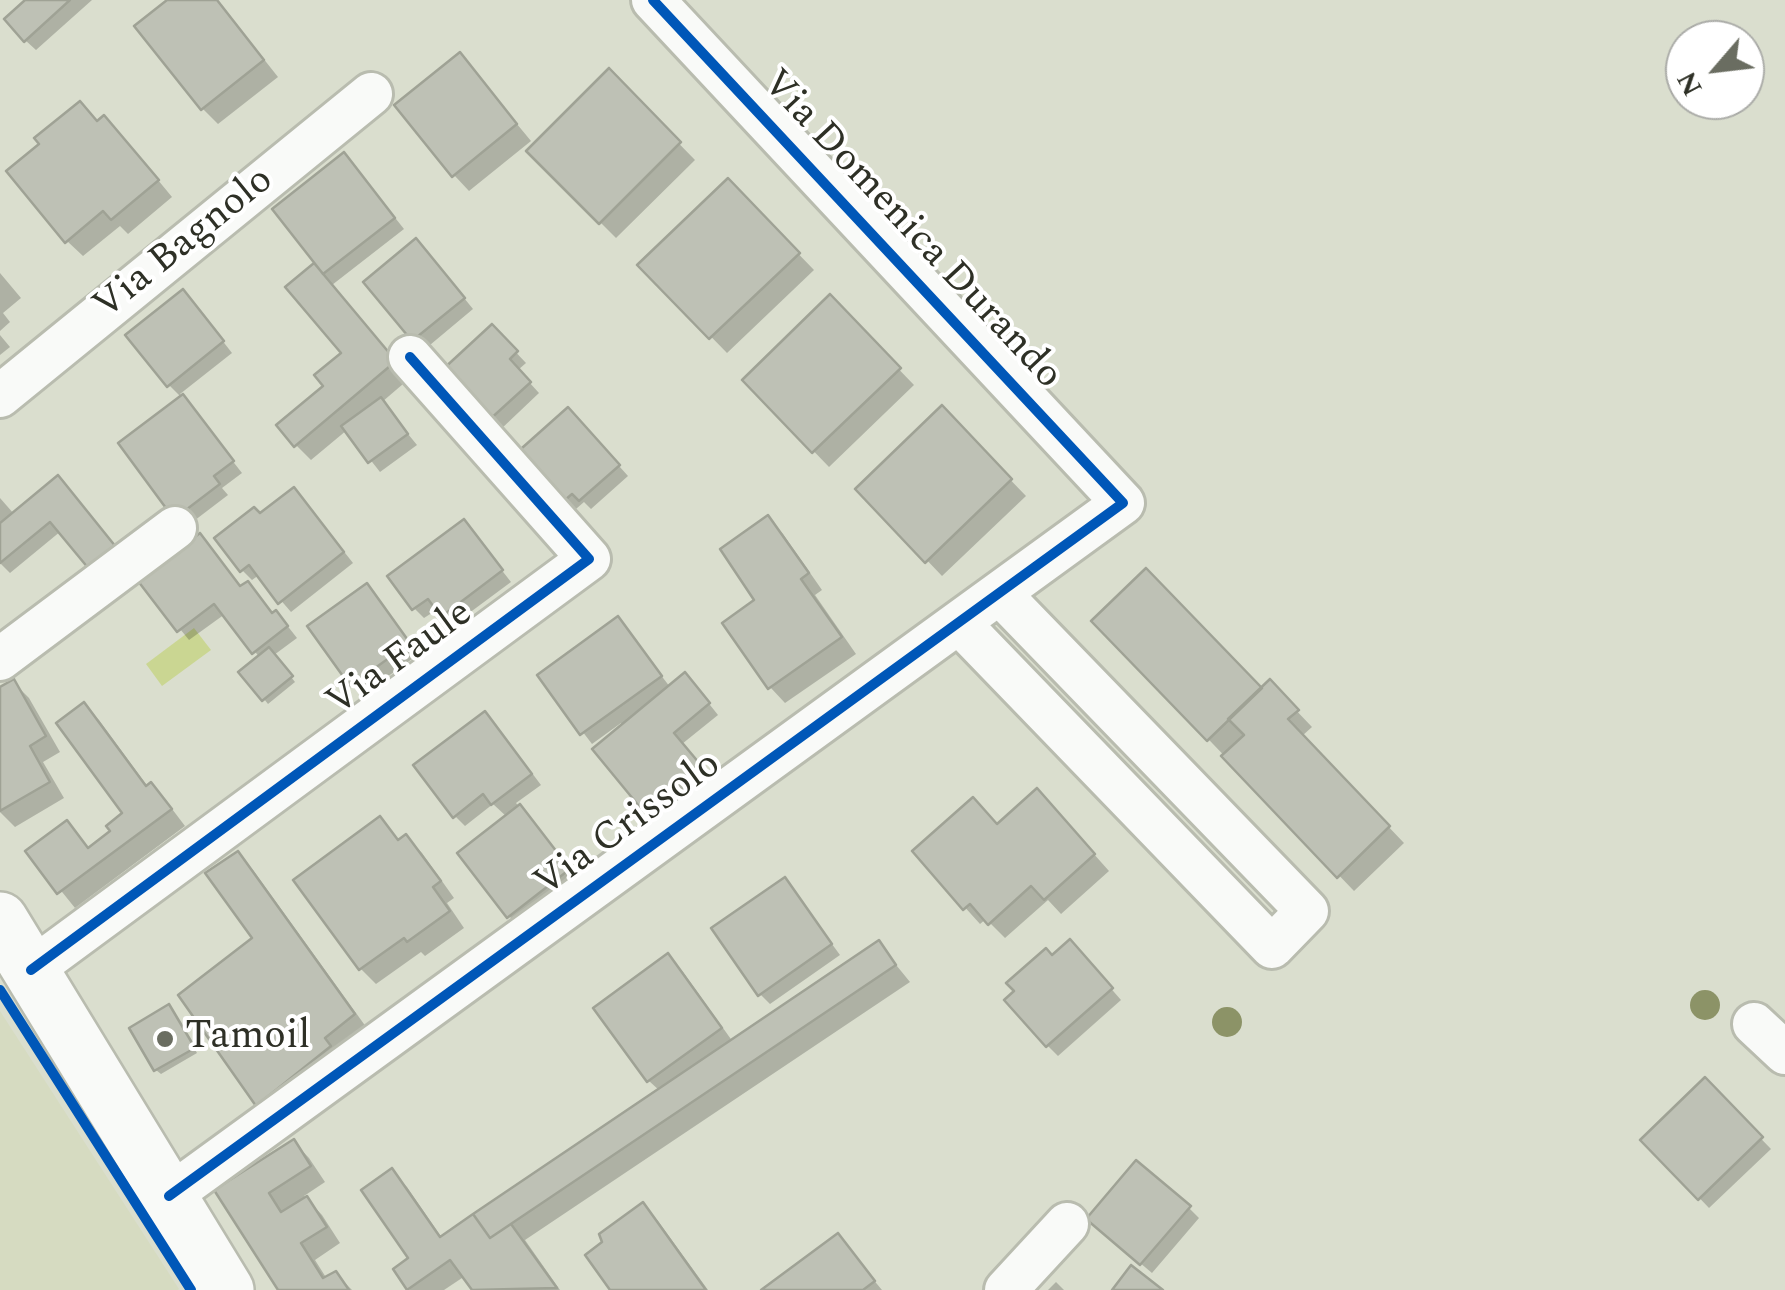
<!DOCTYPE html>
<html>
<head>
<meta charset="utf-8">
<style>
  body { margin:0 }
  #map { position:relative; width:1785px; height:1290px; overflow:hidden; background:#dadece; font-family:Spectral,serif }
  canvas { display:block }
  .north { position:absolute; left:1665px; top:20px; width:100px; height:100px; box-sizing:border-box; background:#fff; border:2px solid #abaca8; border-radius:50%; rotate:242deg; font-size:28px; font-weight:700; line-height:40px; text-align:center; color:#2e3026 }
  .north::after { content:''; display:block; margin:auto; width:35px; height:45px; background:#6a6d61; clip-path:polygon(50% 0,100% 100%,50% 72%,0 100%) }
</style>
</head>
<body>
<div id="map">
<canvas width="1785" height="1290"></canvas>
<div class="north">N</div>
</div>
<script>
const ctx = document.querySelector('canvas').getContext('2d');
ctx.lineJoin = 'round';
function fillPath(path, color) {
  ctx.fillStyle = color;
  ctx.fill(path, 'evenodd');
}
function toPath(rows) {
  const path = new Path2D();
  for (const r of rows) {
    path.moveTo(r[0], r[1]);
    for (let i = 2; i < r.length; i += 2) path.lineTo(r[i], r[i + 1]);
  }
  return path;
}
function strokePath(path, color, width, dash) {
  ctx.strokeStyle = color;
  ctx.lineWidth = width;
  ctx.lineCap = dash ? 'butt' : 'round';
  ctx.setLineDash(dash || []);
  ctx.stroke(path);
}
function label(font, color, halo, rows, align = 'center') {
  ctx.font = font + ' Spectral,serif';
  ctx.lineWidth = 8;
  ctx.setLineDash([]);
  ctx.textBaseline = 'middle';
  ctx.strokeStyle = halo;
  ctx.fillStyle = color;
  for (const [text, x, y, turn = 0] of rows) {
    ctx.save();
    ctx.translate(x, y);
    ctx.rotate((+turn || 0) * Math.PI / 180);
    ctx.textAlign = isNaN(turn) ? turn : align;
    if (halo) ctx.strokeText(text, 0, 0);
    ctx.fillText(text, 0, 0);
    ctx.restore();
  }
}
const built = toPath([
  [0,1011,179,1289,178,1290,0,1290]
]);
const water = toPath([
  [194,628,211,650,162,686,146,664]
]);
const shadow = toPath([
  [28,0,92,0,36,50,25,40],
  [171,0,217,0,278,77,218,124,203,109],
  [460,55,531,141,469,191,454,175],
  [609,72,695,160,616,238,529,151],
  [98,124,120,134,172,197,128,234,120,226,83,256,67,241],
  [354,166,404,229,332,285,410,378,382,402,417,445,380,472,347,430,311,460,296,445,345,354,323,275,325,273,276,209],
  [728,181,814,270,727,353,641,265],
  [426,251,473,309,424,350,413,339],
  [0,273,21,298,3,313,10,322,0,331],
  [830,298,914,385,829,467,745,380],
  [193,303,232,353,180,394,242,473,222,488,228,495,186,527,176,517,182,398,169,385],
  [492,327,526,363,518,370,539,393,499,431,489,421],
  [0,335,10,347,0,355],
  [942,409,1026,496,942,576,859,489],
  [578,420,628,476,591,509,584,502,569,515,559,505],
  [58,478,61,531,10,573,0,563,0,498,14,514],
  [304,501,353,563,291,612,259,575,252,580,242,570,260,516],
  [768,518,783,534,822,590,815,595,856,654,785,703,770,687,758,601],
  [464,522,511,582,453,625,438,609,424,618,414,608],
  [141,581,273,615,286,624,297,638,274,655,295,682,268,704,264,699,260,658,225,614,189,640],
  [367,586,419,654,362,695,310,627],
  [618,619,670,687,695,686,718,715,682,744,709,776,656,820,596,749,623,726,621,723,592,744,540,676],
  [1095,621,1262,691,1270,683,1312,727,1302,736,1404,843,1354,891],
  [13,682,29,698,60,752,43,762,64,798,15,827,0,812,0,690],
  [83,705,99,720,148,787,151,786,166,801,185,826,75,908,29,851,67,823,90,849,114,832,126,814],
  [495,724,541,785,516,803,579,880,519,926,509,916,507,817,493,804,465,826,455,816],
  [1052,807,1109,871,1061,914,1048,900,1005,938,986,919,980,924,915,852],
  [380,820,400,841,406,837,422,853,454,898,447,903,464,928,425,956,421,952,376,984,361,969],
  [238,854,253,870,369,1031,274,1120,258,1104,182,995,255,939],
  [785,880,840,955,770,1004,760,994],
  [879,944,910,982,525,1240,560,1290,475,1290,465,1276,444,1290,410,1290,396,1270,412,1259,391,1172,407,1187,442,1238,660,1091,649,1081,668,956,683,972,733,1042],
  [1080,953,1121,1000,1058,1056,1047,1045,1052,958],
  [173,1012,197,1053,161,1074,156,1070],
  [1705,1081,1771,1149,1709,1208,1644,1140],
  [294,1142,309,1158,325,1182,304,1196,322,1215,340,1243,315,1260,327,1279,336,1274,352,1290,280,1290,217,1191],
  [643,1206,658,1221,708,1290,613,1290],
  [1189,1208,1199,1218,1152,1273,1100,1229],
  [837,1236,882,1290,765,1290],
  [1056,1282,1064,1290,1048,1290]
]);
const building = toPath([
  [25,0,70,0,24,42,4,19,25,0],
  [167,0,217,0,264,60,201,110,134,26,167,0],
  [460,52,517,124,452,177,394,105,460,52],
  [609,68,681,142,599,224,526,151,609,68],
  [80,101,97,121,104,115,159,180,111,220,103,211,65,243,6,171,39,144,34,138,80,101],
  [344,152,395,218,323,274,272,209,344,152],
  [728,178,800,253,709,339,637,265,728,178],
  [416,238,465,298,412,341,363,282,416,238],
  [314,263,396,361,294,447,276,425,323,386,314,375,341,353,285,287,314,263],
  [183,289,224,341,167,387,125,335,183,289],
  [830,294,901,368,812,453,742,380,830,294],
  [492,324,518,351,510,359,531,382,487,422,440,372,492,324],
  [183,394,234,461,214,476,220,484,174,519,118,443,183,394],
  [381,397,408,434,368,463,341,426,381,397],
  [942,405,1012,479,925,563,855,489,942,405],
  [568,407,620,465,579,501,572,494,557,507,513,456,568,407],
  [58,475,116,547,89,569,50,522,0,563,0,523,58,475],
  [294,487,344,552,278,604,249,565,240,572,214,538,254,507,260,513,294,487],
  [768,515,809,573,801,579,842,637,768,689,722,623,754,600,720,549,768,515],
  [464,519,503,570,441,617,428,599,412,610,387,576,464,519],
  [200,533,240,586,248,581,272,613,276,610,288,626,252,654,214,604,177,632,138,581,200,533],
  [1146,568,1262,688,1207,741,1091,621,1146,568],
  [367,583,410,643,350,686,307,626,367,583],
  [618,616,662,676,580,735,537,675,618,616],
  [269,647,293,676,262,701,238,672,269,647],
  [685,672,710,703,674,733,700,764,643,811,592,749,685,672],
  [14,679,46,736,30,746,50,782,0,811,0,687,14,679],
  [1270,679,1299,710,1288,719,1390,826,1337,878,1221,756,1244,735,1228,719,1270,679],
  [84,702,146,786,151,782,172,809,57,894,25,851,67,820,88,848,110,831,106,826,122,813,56,723,84,702],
  [485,711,532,774,491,805,483,794,453,818,413,765,485,711],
  [1037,788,1095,854,1044,900,1031,886,988,925,970,904,963,910,912,851,973,797,997,824,1037,788],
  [520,804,570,869,507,918,457,853,520,804],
  [380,816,398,840,406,834,441,881,433,887,450,911,407,942,404,938,359,970,293,880,380,816],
  [238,851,355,1014,325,1038,331,1046,256,1106,178,995,252,938,205,873,238,851],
  [785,877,832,944,758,996,711,928,785,877],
  [1070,939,1113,988,1046,1047,1004,1000,1014,991,1006,983,1046,948,1052,955,1070,939],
  [879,940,896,965,490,1238,473,1214,879,940],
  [668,953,722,1028,647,1082,593,1008,668,953],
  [169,1004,195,1048,154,1071,129,1028,169,1004],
  [1705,1077,1763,1137,1698,1200,1640,1140,1705,1077],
  [294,1139,311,1166,269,1193,281,1212,307,1196,327,1227,301,1243,323,1278,336,1271,349,1290,278,1290,214,1190,294,1139],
  [1136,1160,1191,1206,1140,1265,1086,1219,1136,1160],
  [392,1168,440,1237,473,1214,490,1238,511,1224,557,1288,472,1290,450,1260,407,1290,393,1269,408,1258,361,1190,392,1168],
  [643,1202,706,1290,610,1290,585,1255,602,1242,599,1234,643,1202],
  [838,1233,875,1281,863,1290,761,1290,838,1233],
  [1131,1265,1163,1290,1112,1290,1131,1265]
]);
const minor = toPath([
  [0,396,371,94],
  [959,623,1272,947,1307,911,1000,594],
  [0,659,175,528],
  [31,970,589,559,410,357],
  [1754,1024,1785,1053],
  [169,1196,1123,503,653,0],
  [1006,1290,1067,1224]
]);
const secondary = toPath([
  [0,920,226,1290]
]);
const cycleway = toPath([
  [31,970,589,559,410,357],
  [0,990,191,1290],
  [169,1196,1123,503,653,0]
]);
const trees = [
  [1705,1005],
  [1227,1022]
];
const markers = [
  [165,1039,10,"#6a6d61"]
];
const streetNames = [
  ["Via Domenica Durando",910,231,47],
  ["Via Bagnolo",185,245,-39],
  ["Via Faule",401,660,-36],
  ["Via Crissolo",629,826,-36]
];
const poiNames = [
  ["Tamoil",185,1039]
];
fillPath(built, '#d6dbc1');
fillPath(water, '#cad692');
fillPath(shadow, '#0003');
fillPath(building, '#bec1b5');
strokePath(building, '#9fa295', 2.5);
strokePath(minor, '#b9bcaf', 48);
strokePath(secondary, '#b9bcaf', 60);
strokePath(minor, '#f9faf8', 42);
strokePath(secondary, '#f9faf8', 55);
strokePath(cycleway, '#0057b8', 10);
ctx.fillStyle = '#8c9367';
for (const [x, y] of trees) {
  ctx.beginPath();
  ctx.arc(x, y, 15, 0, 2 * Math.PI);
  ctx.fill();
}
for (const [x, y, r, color] of markers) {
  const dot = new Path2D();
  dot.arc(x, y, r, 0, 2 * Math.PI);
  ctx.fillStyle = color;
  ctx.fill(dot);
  strokePath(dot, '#fff', 4);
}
label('40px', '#2e3026', '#fff', streetNames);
label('40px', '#2e3026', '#fff', poiNames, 'left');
</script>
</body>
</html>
